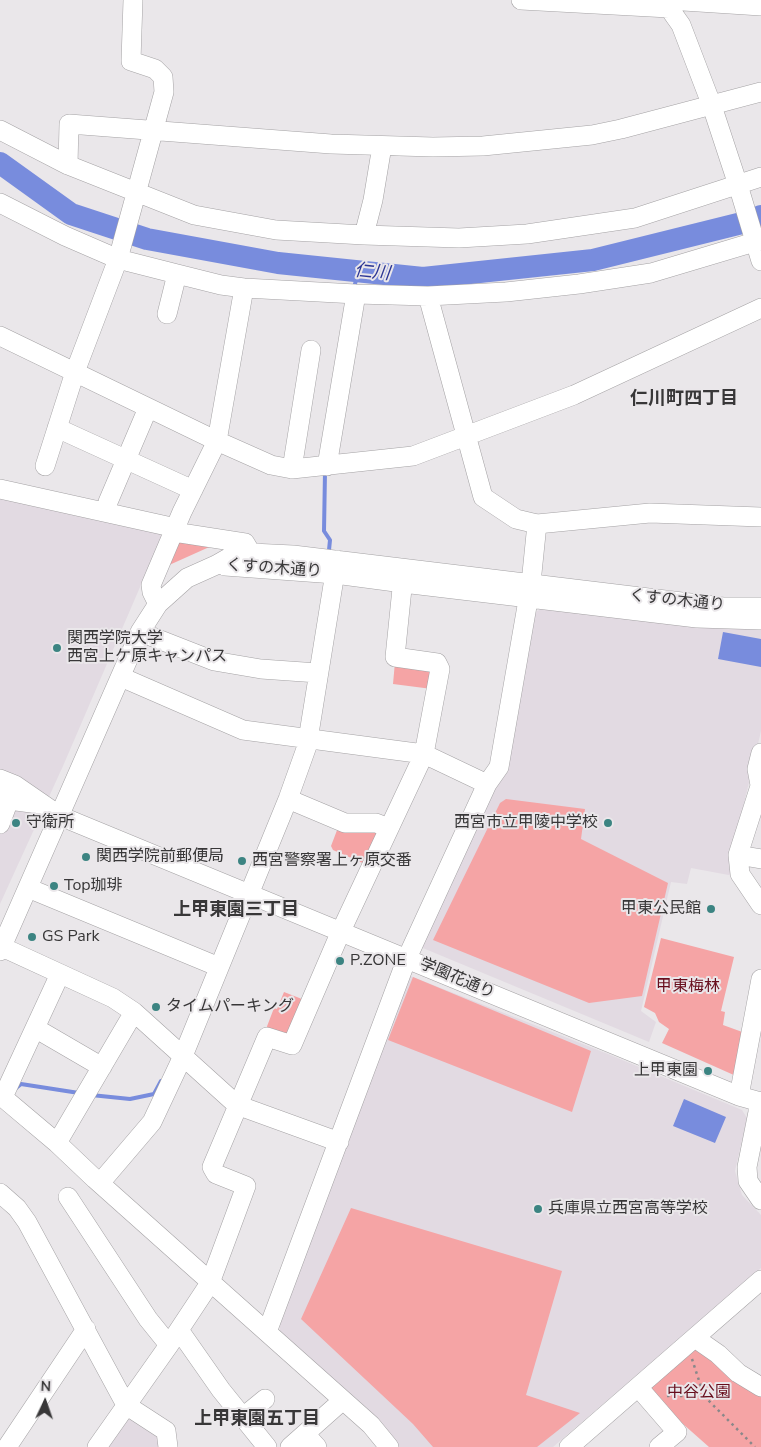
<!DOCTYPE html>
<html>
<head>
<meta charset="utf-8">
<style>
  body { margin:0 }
  #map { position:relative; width:761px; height:1447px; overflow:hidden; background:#eae7ea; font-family:"Nunito Sans",sans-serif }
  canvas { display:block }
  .north { position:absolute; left:20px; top:1377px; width:50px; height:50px; -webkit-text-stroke:4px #eae7ea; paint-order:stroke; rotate:3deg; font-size:14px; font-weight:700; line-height:20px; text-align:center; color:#383738 }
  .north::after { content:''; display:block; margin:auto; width:18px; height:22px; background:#383738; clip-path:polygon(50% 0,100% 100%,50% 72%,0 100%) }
</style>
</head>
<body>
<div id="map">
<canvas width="761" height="1447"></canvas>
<div class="north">N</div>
</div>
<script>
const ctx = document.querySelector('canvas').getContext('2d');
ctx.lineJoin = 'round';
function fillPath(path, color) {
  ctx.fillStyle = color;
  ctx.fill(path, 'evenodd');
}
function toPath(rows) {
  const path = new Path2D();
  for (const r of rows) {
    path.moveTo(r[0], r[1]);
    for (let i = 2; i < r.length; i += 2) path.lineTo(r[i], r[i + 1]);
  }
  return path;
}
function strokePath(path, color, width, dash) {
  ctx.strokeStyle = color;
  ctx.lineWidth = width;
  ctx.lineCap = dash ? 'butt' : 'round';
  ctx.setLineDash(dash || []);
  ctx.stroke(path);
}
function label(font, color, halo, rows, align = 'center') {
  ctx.font = font + ' "Nunito Sans","Noto Sans JP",sans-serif';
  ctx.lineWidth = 4;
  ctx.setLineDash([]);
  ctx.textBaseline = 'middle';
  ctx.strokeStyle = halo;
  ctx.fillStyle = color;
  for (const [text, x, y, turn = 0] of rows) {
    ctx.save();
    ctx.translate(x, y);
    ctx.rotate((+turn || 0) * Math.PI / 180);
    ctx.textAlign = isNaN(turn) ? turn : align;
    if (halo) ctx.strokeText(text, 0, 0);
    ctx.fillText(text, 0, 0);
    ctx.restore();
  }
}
const built = toPath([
  [0,493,165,529,63,766,0,904],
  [547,605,761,625,761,731,731,859,734,876,691,868,687,884,671,882,641,1011,656,1022,649,1042,418,946,493,786,531,615],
  [408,975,608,1054,742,1110,747,1118,735,1171,742,1195,761,1215,761,1268,553,1447,399,1447,377,1421,280,1333,280,1322],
  [128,1417,161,1433,163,1447,108,1447]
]);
const green = toPath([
  [178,540,216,544,167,566],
  [395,662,430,666,432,689,393,684],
  [506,799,585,809,581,839,668,883,642,996,589,1003,433,940,500,803],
  [339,825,383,831,367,865,333,850,331,846],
  [661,938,734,957,721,1011,725,1012,723,1025,745,1033,736,1076,662,1043,669,1029,659,1022,655,1013,644,1007],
  [413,977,591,1051,572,1112,388,1040],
  [284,992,307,1001,286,1037,266,1029,274,1008,277,1009],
  [351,1208,562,1271,526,1395,580,1413,537,1447,433,1447,413,1424,301,1319],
  [690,1349,697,1350,761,1394,761,1447,709,1447,683,1424,669,1418,648,1387]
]);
const water = toPath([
  [723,632,761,639,761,667,718,659],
  [684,1099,726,1117,715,1143,673,1126]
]);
const stream = toPath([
  [354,287,359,271],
  [325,472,324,531,330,540,329,550],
  [15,1089,21,1084,79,1093],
  [91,1095,130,1099,154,1094,161,1081]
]);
const river = toPath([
  [0,163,71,214,147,239,278,263,423,278,593,260,746,222,761,216]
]);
const path = toPath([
  [692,1359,704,1396,755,1447],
  [667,1396,704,1396]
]);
const minor = toPath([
  [521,0,669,8,681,25,712,106,738,185,761,261],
  [668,0,761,6],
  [0,130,68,165,194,215,276,230,364,235,459,238,527,234,635,218,761,177],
  [68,165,69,124,331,144,433,147,483,146,592,135,621,129,761,92],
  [0,203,65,236,118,259,177,274,221,285,244,288,356,294,428,296,506,292,579,284,651,273,761,240],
  [364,235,373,200,382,146],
  [428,296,483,497,516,519,537,524,650,513,761,517],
  [167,314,177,274],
  [0,336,217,441,271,465,292,469,413,456,574,395,761,308],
  [57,428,193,490],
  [45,466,75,372,118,259,164,92,163,77,155,69,131,61,133,0],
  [327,466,356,294],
  [292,469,311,350],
  [0,489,176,528],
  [108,502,148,408],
  [174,532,245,543,251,553],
  [225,566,335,574,403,583,697,618,761,620],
  [158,604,152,592,151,585,182,512,217,441,244,288],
  [140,632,214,661,261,669,318,673],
  [121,677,243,730,424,754,487,784],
  [0,779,15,785,60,816,739,1096,761,1102],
  [761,783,738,855,740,874,761,905],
  [760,785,757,769,761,753],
  [0,796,9,800,39,804],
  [288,799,345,823,376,823,389,828],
  [0,824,9,800],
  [738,855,761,859],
  [28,888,219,967],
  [2,947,113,998,134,1012,237,1105,339,1142],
  [0,951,140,632,158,604,187,578,216,565,230,557,251,553,293,555,723,607,761,607],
  [35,1028,102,1067],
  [0,1095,57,1143,95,1179,371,1425,389,1447],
  [739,1096,761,979],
  [3,1097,60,974],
  [758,1101,758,1112,747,1167,748,1181,761,1200],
  [57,1143,134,1012],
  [100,1183,152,1122,183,1056,288,799,307,746,337,560],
  [0,1193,17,1208,27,1222,126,1405,166,1431,168,1447],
  [68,1197,148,1319,169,1345],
  [179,1330,221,1390,267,1447],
  [267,1332,407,958,487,784,499,767,531,583,537,524],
  [695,1338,718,1354,738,1373,761,1387],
  [638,1387,677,1432,659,1447],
  [243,1417,265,1399],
  [305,1434,317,1447],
  [7,1447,86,1329],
  [97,1447,169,1345,210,1283,246,1186,216,1174,212,1167,267,1037,292,1045,341,931,424,754,440,669,437,663,395,657,404,569],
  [290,1447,343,1400],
  [569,1447,761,1280]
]);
const markers = [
  [57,648,5,"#3c8482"],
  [16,823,5,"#3c8482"],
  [608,823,5,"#3c8482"],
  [86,857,5,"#3c8482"],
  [242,861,5,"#3c8482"],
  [54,886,5,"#3c8482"],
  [711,909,5,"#3c8482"],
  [32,937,5,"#3c8482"],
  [340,961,5,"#3c8482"],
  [156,1007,5,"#3c8482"],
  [708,1071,5,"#3c8482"],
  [538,1209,5,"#3c8482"]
];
const streetNames = [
  ["くすの木通り",274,569,4],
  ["くすの木通り",677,601,6],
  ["学園花通り",457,979,23]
];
const poiNames = [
  ["関西学院大学",67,639],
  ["西宮上ケ原キャンパス",67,657],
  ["守衛所",26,823],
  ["西宮市立甲陵中学校",598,823,"right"],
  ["関西学院前郵便局",96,857],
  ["西宮警察署上ヶ原交番",252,861],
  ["Top珈琲",64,886],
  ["甲東公民館",701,909,"right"],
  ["GS Park",42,937],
  ["P.ZONE",350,961],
  ["タイムパーキング",166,1007],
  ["上甲東園",698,1071,"right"],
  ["兵庫県立西宮高等学校",548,1209]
];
const parkNames = [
  ["甲東梅林",688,987],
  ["中谷公園",699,1393]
];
const waterNames = [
  ["仁川",372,273,6]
];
const neighbourhoodNames = [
  ["仁川町四丁目",684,400],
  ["上甲東園三丁目",236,911],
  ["上甲東園五丁目",257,1420]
];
fillPath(built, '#e2dae2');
fillPath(green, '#f5a4a5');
fillPath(water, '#788cdd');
strokePath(stream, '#788cdd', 4);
strokePath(river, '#788cdd', 22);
strokePath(minor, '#a4a2a4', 20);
strokePath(path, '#8a888a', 2.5, [2.5, 4]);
strokePath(minor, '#fff', 19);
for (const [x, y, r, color] of markers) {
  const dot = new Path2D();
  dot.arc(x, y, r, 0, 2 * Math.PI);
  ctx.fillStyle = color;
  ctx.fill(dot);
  strokePath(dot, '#eae7ea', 2);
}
label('16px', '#383738', '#eae7ea', streetNames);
label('16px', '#383738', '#eae7ea', poiNames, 'left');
label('16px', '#680e1d', '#eae7ea', parkNames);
label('italic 18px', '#2c3694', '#eae7ea', waterNames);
label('bold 18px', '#383738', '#eae7ea', neighbourhoodNames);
</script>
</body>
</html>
